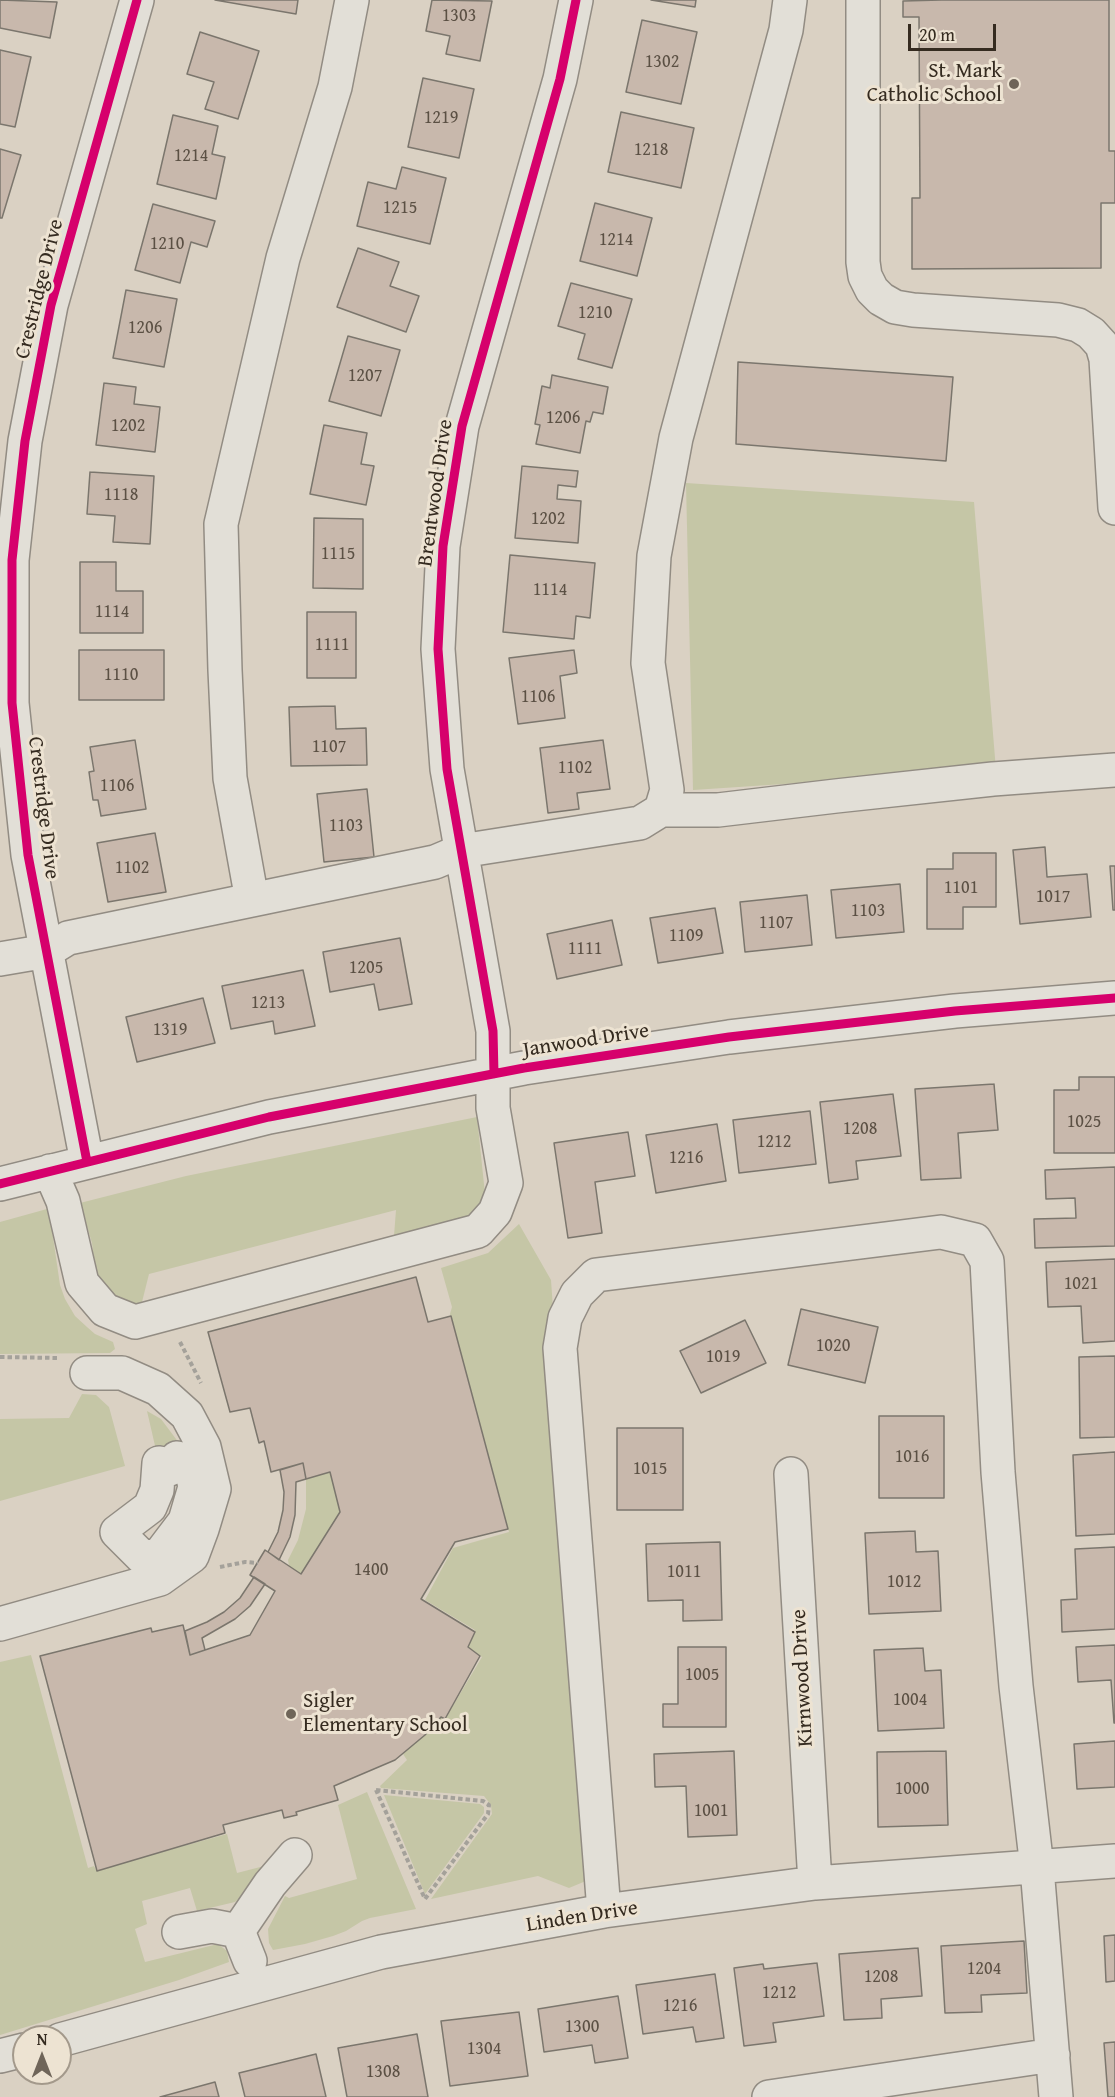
<!DOCTYPE html>
<html>
<head>
<meta charset="utf-8">
<style>
  body { margin:0 }
  #map { position:relative; width:1115px; height:2097px; overflow:hidden; background:#dad1c3; font-family:"Gentium Book Plus",serif }
  canvas { display:block }
  .north { position:absolute; left:12px; top:2025px; width:60px; height:60px; box-sizing:border-box; background:#ede3d2; border:2px solid #a3998b; border-radius:50%; rotate:0deg; font-size:16px; font-weight:700; line-height:24px; text-align:center; color:#352b20 }
  .north::after { content:''; display:block; margin:auto; width:21px; height:27px; background:#6f6559; clip-path:polygon(50% 0,100% 100%,50% 72%,0 100%) }
  .scale { position:absolute; left:908px; top:24px; width:88px; height:27px; box-sizing:border-box; border:3px solid #352b20; border-top:0; padding-left:8px; font-size:18px; line-height:21px; white-space:nowrap; color:#352b20; -webkit-text-stroke:4px #ede3d2; paint-order:stroke }
</style>
</head>
<body>
<div id="map">
<canvas width="1115" height="2097"></canvas>
<div class="north">N</div>
<div class="scale">20 m</div>
</div>
<script>
const ctx = document.querySelector('canvas').getContext('2d');
ctx.lineJoin = 'round';
function fillPath(path, color) {
  ctx.fillStyle = color;
  ctx.fill(path, 'evenodd');
}
function toPath(rows) {
  const path = new Path2D();
  for (const r of rows) {
    path.moveTo(r[0], r[1]);
    for (let i = 2; i < r.length; i += 2) path.lineTo(r[i], r[i + 1]);
  }
  return path;
}
function strokePath(path, color, width, dash) {
  ctx.strokeStyle = color;
  ctx.lineWidth = width;
  ctx.lineCap = dash ? 'butt' : 'round';
  ctx.setLineDash(dash || []);
  ctx.stroke(path);
}
function label(font, color, halo, rows, align = 'center') {
  ctx.font = font + ' "Gentium Book Plus",serif';
  ctx.lineWidth = 6;
  ctx.setLineDash([]);
  ctx.textBaseline = 'middle';
  ctx.strokeStyle = halo;
  ctx.fillStyle = color;
  for (const [text, x, y, turn = 0] of rows) {
    ctx.save();
    ctx.translate(x, y);
    ctx.rotate((+turn || 0) * Math.PI / 180);
    ctx.textAlign = isNaN(turn) ? turn : align;
    if (halo) ctx.strokeText(text, 0, 0);
    ctx.fillText(text, 0, 0);
    ctx.restore();
  }
}
const green = toPath([
  [686,483,974,502,996,770,693,790],
  [477,1117,485,1194,478,1209,468,1218,394,1236,396,1210,149,1274,142,1302,132,1307,117,1300,96,1278,92,1243,80,1203,186,1176],
  [47,1209,52,1230,60,1285,65,1299,75,1316,87,1327,95,1334,113,1342,115,1349,110,1353,0,1354,0,1222],
  [519,1224,551,1280,593,1878,569,1888,538,1876,431,1899,492,1814,491,1805,484,1796,381,1788,380,1786,407,1760,403,1754,410,1746,426,1734,441,1717,445,1719,482,1657,468,1647,475,1630,425,1600,453,1548,509,1532,450,1314,452,1307,441,1268,488,1253],
  [82,1394,96,1395,109,1407,125,1466,0,1501,0,1419,69,1418],
  [147,1411,161,1419,179,1443,159,1463],
  [330,1472,340,1512,301,1574,289,1566,288,1560,298,1540,306,1509,306,1479],
  [31,1655,88,1868,94,1866,96,1870,227,1834,237,1873,268,1865,246,1892,235,1902,197,1911,190,1888,142,1901,147,1924,135,1929,145,1962,218,1944,227,1951,229,1962,179,1980,0,2035,0,1662],
  [367,1792,416,1909,370,1918,362,1921,346,1931,333,1936,305,1944,273,1950,269,1943,268,1929,285,1896,289,1898,357,1879,338,1805],
  [384,1795,480,1804,484,1807,484,1813,425,1894]
]);
const building = toPath([
  [0,0,57,2,50,38,0,28,0,0],
  [215,0,298,0,296,14,215,0],
  [432,0,492,1,480,61,446,54,450,36,426,31,432,0],
  [651,0,696,0,695,7,651,0],
  [941,0,1109,0,1109,151,1115,151,1115,203,1101,203,1101,268,912,269,912,198,920,198,919,17,903,17,903,1,941,0],
  [642,20,697,32,681,104,626,92,642,20],
  [200,32,259,51,238,119,205,109,214,82,187,74,200,32],
  [0,50,31,57,15,127,0,124,0,50],
  [423,78,474,89,459,158,408,147,423,78],
  [621,112,694,128,681,188,608,172,621,112],
  [173,115,218,126,212,154,225,157,216,199,157,184,173,115],
  [0,149,21,155,2,218,0,218,0,149],
  [402,167,446,178,430,244,357,226,368,182,396,189,402,167],
  [595,203,652,218,637,276,580,261,595,203],
  [153,204,215,221,207,247,191,242,180,283,135,270,153,204],
  [358,248,399,262,390,286,419,296,406,332,337,307,358,248],
  [571,283,632,299,612,368,578,359,585,334,558,326,571,283],
  [126,290,177,299,164,367,113,358,126,290],
  [348,336,400,350,381,416,329,401,348,336],
  [738,362,953,377,946,461,736,444,738,362],
  [552,375,608,387,603,414,593,412,590,422,586,421,580,453,536,444,540,425,535,424,542,386,550,388,552,375],
  [104,383,136,387,134,404,160,407,155,452,96,445,104,383],
  [324,425,367,433,361,464,374,466,366,505,310,494,324,425],
  [522,466,578,471,576,487,558,485,557,499,581,501,578,543,515,538,522,466],
  [90,472,154,476,150,544,113,542,115,516,87,514,90,472],
  [314,518,363,519,363,589,313,588,314,518],
  [510,555,595,563,590,618,576,616,574,639,503,632,510,555],
  [80,562,116,562,116,591,143,591,143,633,80,633,80,562],
  [307,612,356,612,356,678,307,678,307,612],
  [79,650,164,650,164,700,79,700,79,650],
  [574,650,577,673,560,676,565,718,518,724,509,658,574,650],
  [335,706,336,729,366,728,367,765,291,766,289,707,335,706],
  [135,740,146,809,101,816,98,800,93,800,89,772,94,771,90,747,135,740],
  [603,740,610,789,577,793,579,809,548,813,540,748,603,740],
  [367,789,374,857,324,862,317,794,367,789],
  [155,833,166,892,108,902,97,843,155,833],
  [1045,847,1047,877,1087,874,1091,917,1020,924,1013,850,1045,847],
  [953,853,996,853,996,907,963,907,963,929,927,929,927,869,953,869,953,853],
  [1110,866,1115,866,1115,910,1113,910,1110,866],
  [900,884,904,932,836,938,831,890,900,884],
  [807,895,812,945,745,952,740,902,807,895],
  [715,908,723,953,658,963,650,918,715,908],
  [612,920,622,965,557,979,547,934,612,920],
  [400,938,412,1004,379,1010,374,984,330,992,323,952,400,938],
  [303,970,315,1026,275,1034,273,1021,231,1029,222,986,303,970],
  [203,998,215,1043,137,1062,126,1017,203,998],
  [1079,1077,1115,1077,1115,1153,1054,1153,1054,1090,1079,1090,1079,1077],
  [994,1084,998,1130,958,1133,961,1178,921,1180,915,1089,994,1084],
  [893,1094,901,1156,856,1161,858,1179,829,1183,820,1102,893,1094],
  [810,1111,816,1164,739,1173,733,1120,810,1111],
  [717,1124,726,1181,656,1193,646,1135,717,1124],
  [628,1132,635,1176,595,1182,602,1233,568,1238,554,1143,628,1132],
  [1115,1167,1115,1246,1035,1248,1034,1219,1076,1218,1075,1198,1046,1199,1045,1170,1115,1167],
  [1115,1259,1115,1341,1083,1343,1081,1306,1048,1307,1046,1262,1115,1259],
  [416,1277,428,1322,451,1316,508,1529,455,1542,421,1599,475,1632,468,1647,480,1656,445,1719,441,1717,425,1735,395,1760,334,1786,338,1800,296,1812,297,1815,284,1818,282,1810,223,1825,225,1833,97,1871,40,1656,151,1628,152,1632,183,1625,190,1655,250,1635,275,1591,250,1575,265,1550,301,1574,340,1512,330,1472,306,1479,303,1463,271,1472,264,1441,259,1443,250,1408,230,1412,208,1332,416,1277],
  [801,1309,878,1327,865,1383,788,1365,801,1309],
  [745,1320,766,1363,701,1393,680,1351,745,1320],
  [1115,1356,1115,1437,1080,1438,1079,1357,1115,1356],
  [879,1416,944,1416,944,1498,879,1498,879,1416],
  [617,1428,683,1428,683,1510,617,1510,617,1428],
  [1115,1452,1115,1534,1076,1536,1073,1455,1115,1452],
  [303,1463,306,1479,296,1482,295,1515,290,1537,279,1560,268,1552,278,1532,283,1510,284,1492,280,1470,303,1463],
  [915,1531,916,1552,938,1551,941,1611,869,1614,865,1533,915,1531],
  [720,1542,722,1620,683,1621,683,1600,648,1601,646,1544,720,1542],
  [1115,1547,1115,1629,1062,1632,1061,1600,1077,1599,1075,1549,1115,1547],
  [254,1577,265,1584,250,1606,235,1619,202,1638,205,1650,190,1655,185,1631,207,1622,224,1612,240,1598,254,1577],
  [1115,1645,1115,1723,1114,1723,1111,1680,1078,1682,1076,1647,1115,1645],
  [678,1647,726,1647,726,1727,663,1727,663,1704,678,1704,678,1647],
  [923,1648,925,1671,941,1670,944,1728,878,1731,874,1650,923,1648],
  [1115,1741,1115,1787,1077,1789,1074,1744,1115,1741],
  [734,1751,737,1835,688,1837,686,1786,655,1787,654,1754,734,1751],
  [946,1751,948,1825,878,1827,877,1752,946,1751],
  [1115,1935,1115,1981,1106,1982,1104,1936,1115,1935],
  [1024,1941,1027,1993,981,1995,982,2012,945,2013,941,1946,1024,1941],
  [918,1948,922,1996,881,1999,882,2018,844,2020,839,1954,918,1948],
  [817,1963,824,2016,773,2023,776,2042,744,2046,734,1968,763,1964,764,1969,817,1963],
  [715,1974,724,2038,696,2042,693,2027,643,2034,636,1985,715,1974],
  [618,1996,628,2058,595,2063,592,2045,544,2052,538,2009,618,1996],
  [519,2012,528,2076,450,2086,441,2021,519,2012],
  [417,2034,428,2097,347,2097,338,2048,417,2034],
  [1115,2042,1115,2097,1108,2097,1104,2043,1115,2042],
  [316,2054,326,2097,245,2097,239,2073,316,2054],
  [215,2082,219,2097,160,2097,215,2082]
]);
const path = toPath([
  [180,1342,201,1383],
  [0,1357,59,1358],
  [220,1567,245,1562,258,1563],
  [376,1790,483,1801,489,1805,488,1814,425,1899,376,1790]
]);
const minor = toPath([
  [863,0,863,262,865,276,872,290,881,299,895,307,913,310,1058,320,1078,325,1091,333,1102,345,1106,359,1115,508],
  [661,810,718,810,836,796,993,779,1115,770],
  [252,900,230,778,225,670,221,524,283,258,335,87,352,0],
  [0,959,47,951,68,938,435,862,461,851,640,823,661,810,667,790,648,663,654,556,676,438,786,30,790,0],
  [87,1162,28,855,12,703,12,560,25,441,51,305,137,0],
  [50,1171,63,1201,82,1283,105,1310,135,1322,478,1231,495,1212,506,1183,493,1108,493,1031,447,769,438,649,443,546,462,426,560,79,576,0],
  [0,1184,269,1117,524,1068,729,1037,955,1011,1115,998],
  [177,1458,185,1465,188,1461,192,1472,195,1487,185,1521,160,1554,144,1559,117,1532,150,1507,157,1490,159,1463,170,1469,177,1458],
  [791,1474,815,1883],
  [0,1624,160,1579,192,1556,202,1529,214,1489,204,1447,187,1415,158,1389,122,1373,87,1373],
  [604,1911,560,1348,565,1318,577,1294,596,1275,941,1232,975,1240,987,1261,998,1472,1016,1686,1037,1868,1056,2097],
  [238,1931,270,1884,295,1855],
  [179,1932,212,1926,238,1931,250,1961],
  [60,2040,381,1952,604,1911,815,1883,1115,1861],
  [0,2056,24,2050],
  [769,2097,1053,2055]
]);
const cycleway = toPath([
  [494,1074,493,1031,447,769,438,649,443,546,462,426,560,79,576,0],
  [87,1162,28,855,12,703,12,560,25,441,51,305,137,0],
  [0,1184,269,1117,524,1068,729,1037,955,1011,1115,998]
]);
const markers = [
  [1014,84,6,"#6f6559"],
  [291,1714,6,"#6f6559"]
];
const numberNames = [
  ["1303",459,16],
  ["1302",662,62],
  ["1219",441,118],
  ["1218",651,150],
  ["1214",191,156],
  ["1215",400,208],
  ["1214",616,240],
  ["1210",167,244],
  ["1210",595,313],
  ["1206",145,328],
  ["1207",365,376],
  ["1206",563,418],
  ["1202",128,426],
  ["1118",121,495],
  ["1202",548,519],
  ["1115",338,554],
  ["1114",550,590],
  ["1114",112,612],
  ["1111",332,645],
  ["1110",121,675],
  ["1106",538,697],
  ["1107",329,747],
  ["1102",575,768],
  ["1106",117,786],
  ["1103",346,826],
  ["1102",132,868],
  ["1101",961,888],
  ["1017",1053,897],
  ["1103",868,911],
  ["1107",776,923],
  ["1109",686,936],
  ["1111",585,949],
  ["1205",366,968],
  ["1213",268,1003],
  ["1319",170,1030],
  ["1025",1084,1122],
  ["1208",860,1129],
  ["1212",774,1142],
  ["1216",686,1158],
  ["1021",1081,1284],
  ["1020",833,1346],
  ["1019",723,1357],
  ["1016",912,1457],
  ["1015",650,1469],
  ["1400",371,1570],
  ["1011",684,1572],
  ["1012",904,1582],
  ["1005",702,1675],
  ["1004",910,1700],
  ["1000",912,1789],
  ["1001",711,1811],
  ["1204",984,1969],
  ["1208",881,1977],
  ["1212",779,1993],
  ["1216",680,2006],
  ["1300",582,2027],
  ["1304",484,2049],
  ["1308",383,2072]
];
const poiNames = [
  ["St. Mark",1002,72],
  ["Catholic School",1002,96],
  ["Sigler",303,1702,"left"],
  ["Elementary School",303,1726,"left"]
];
const streetNames = [
  ["Crestridge Drive",40,289,-76],
  ["Brentwood Drive",436,493,-82],
  ["Crestridge Drive",43,808,83],
  ["Janwood Drive",586,1041,-9],
  ["Kirnwood Drive",803,1678,-93],
  ["Linden Drive",582,1917,-9]
];
fillPath(green, '#c5c6a6');
fillPath(building, '#c8b8ac');
strokePath(building, '#7b766d', 1.5);
strokePath(minor, '#928c83', 36);
strokePath(path, '#a4a19a', 4, [4.5, 3]);
strokePath(minor, '#e2dfd7', 33);
strokePath(cycleway, '#d6006c', 9);
for (const [x, y, r, color] of markers) {
  const dot = new Path2D();
  dot.arc(x, y, r, 0, 2 * Math.PI);
  ctx.fillStyle = color;
  ctx.fill(dot);
  strokePath(dot, '#ede3d2', 2);
}
label('18px', '#5b5044', null, numberNames);
label('21px', '#352b20', '#ede3d2', poiNames, 'right');
label('21px', '#352b20', '#ede3d2', streetNames);
</script>
</body>
</html>
